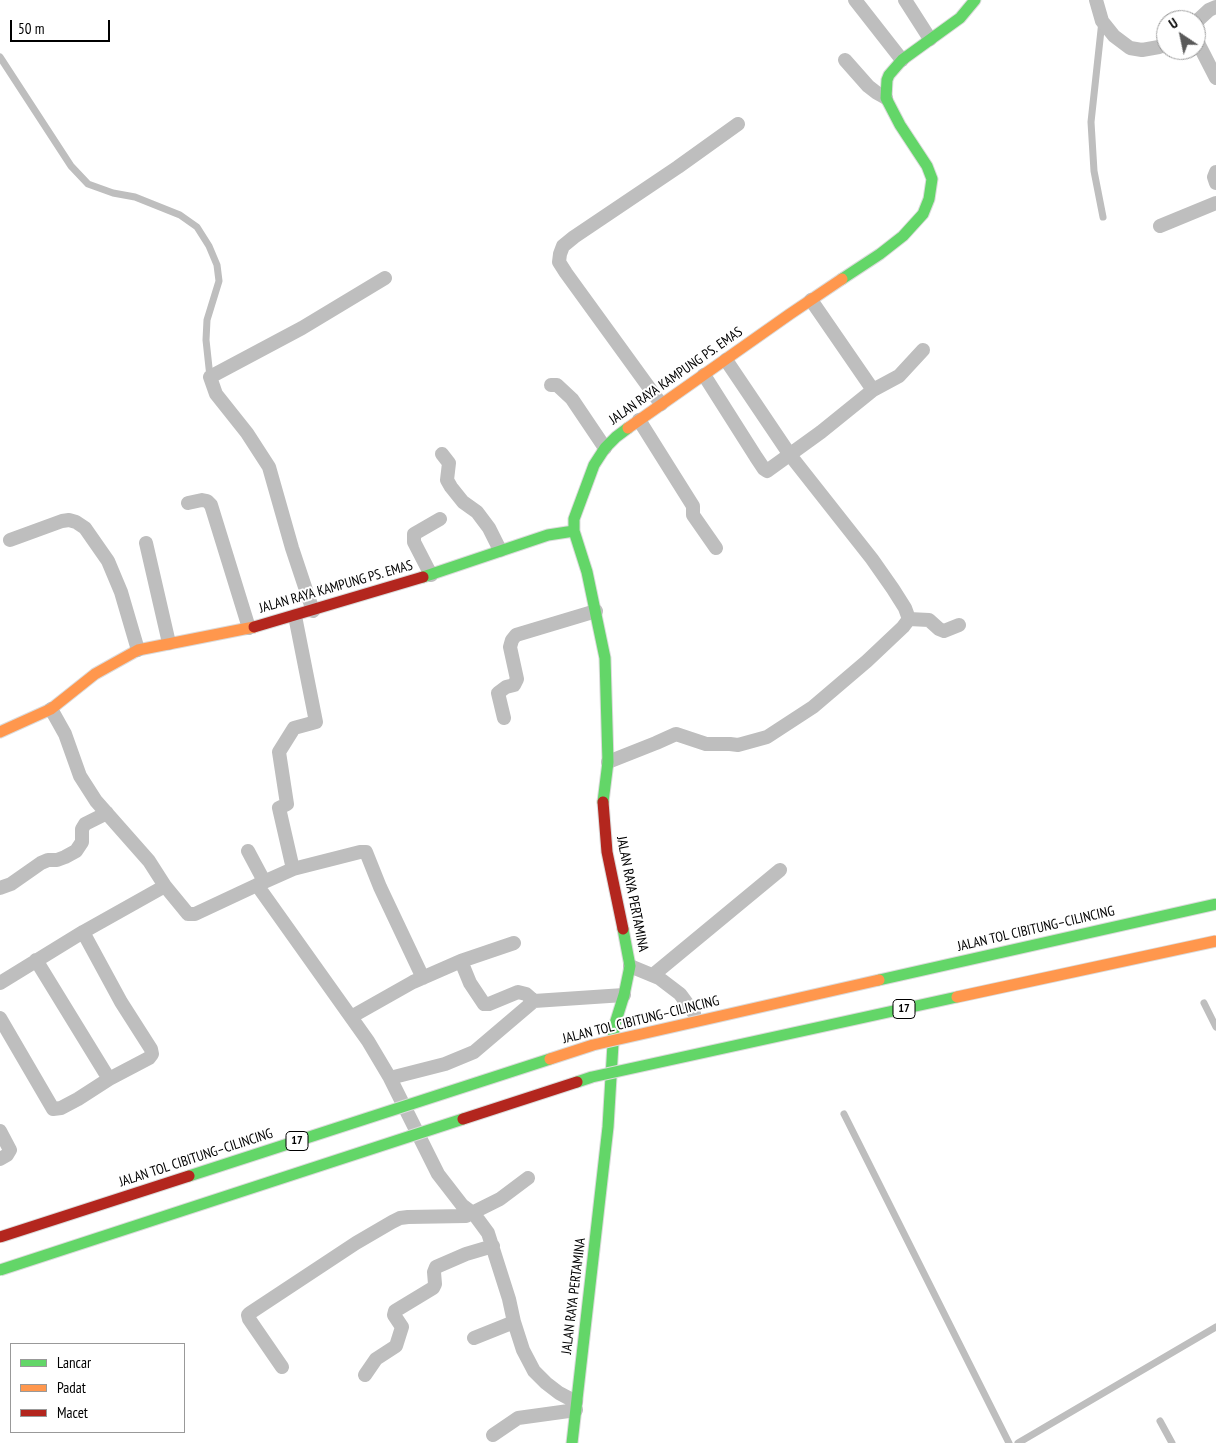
<!DOCTYPE html>
<html>
<head>
<meta charset="utf-8">
<style>
  body { margin:0 }
  #map { position:relative; width:1216px; height:1443px; overflow:hidden; background:#fff; font-family:"PT Sans Narrow",sans-serif }
  canvas { display:block }
  .legend { position:absolute; left:10px; top:1343px; width:175px; height:90px; box-sizing:border-box; background:#fff; border:1px solid #999; margin:0; padding:6px 9px; list-style:none; font-size:15px; color:#000 }
  .legend li { display:flex; align-items:center; gap:10px; height:25px }
  .legend b { width:25px; border:1px solid #999 }
  .north { position:absolute; left:1156px; top:10px; width:50px; height:50px; box-sizing:border-box; background:#fff; border:1px solid #999; border-radius:50%; rotate:326deg; font-size:14px; font-weight:700; line-height:20px; text-align:center; color:#000 }
  .north::after { content:''; display:block; margin:auto; width:18px; height:22px; background:#595959; clip-path:polygon(50% 0,100% 100%,50% 72%,0 100%) }
  .scale { position:absolute; left:10px; top:20px; width:100px; height:22px; box-sizing:border-box; border:2px solid #000; border-top:0; padding-left:6px; font-size:15px; line-height:18px; white-space:nowrap; color:#000; -webkit-text-stroke:4px #fff; paint-order:stroke }
</style>
</head>
<body>
<div id="map">
<canvas width="1216" height="1443"></canvas>
<ul class="legend">
<li><b style="height:6px;background:#63d668"></b>Lancar</li>
<li><b style="height:6px;background:#ff974d"></b>Padat</li>
<li><b style="height:6px;background:#b3261e"></b>Macet</li>
</ul>
<div class="north">U</div>
<div class="scale">50 m</div>
</div>
<script>
const ctx = document.querySelector('canvas').getContext('2d');
ctx.lineJoin = 'round';
function toPath(rows) {
  const path = new Path2D();
  for (const r of rows) {
    path.moveTo(r[0], r[1]);
    for (let i = 2; i < r.length; i += 2) path.lineTo(r[i], r[i + 1]);
  }
  return path;
}
function strokePath(path, color, width, dash) {
  ctx.strokeStyle = color;
  ctx.lineWidth = width;
  ctx.lineCap = dash ? 'butt' : 'round';
  ctx.setLineDash(dash || []);
  ctx.stroke(path);
}
function label(font, color, halo, rows, align = 'center') {
  ctx.font = font + ' "PT Sans Narrow",sans-serif';
  ctx.lineWidth = 4;
  ctx.setLineDash([]);
  ctx.textBaseline = 'middle';
  ctx.strokeStyle = halo;
  ctx.fillStyle = color;
  for (const [text, x, y, turn = 0] of rows) {
    ctx.save();
    ctx.translate(x, y);
    ctx.rotate((+turn || 0) * Math.PI / 180);
    ctx.textAlign = isNaN(turn) ? turn : align;
    if (halo) ctx.strokeText(text, 0, 0);
    ctx.fillText(text, 0, 0);
    ctx.restore();
  }
}
const lane = toPath([
  [1102,21,1091,122,1094,171,1103,217],
  [0,57,71,166,88,184,113,193,135,197,180,215,197,227,209,246,217,265,219,281,207,320,206,340,210,377],
  [1204,1003,1216,1027],
  [844,1114,1009,1443],
  [1160,1421,1172,1443],
  [1018,1443,1216,1327]
]);
const street = toPath([
  [855,0,902,60],
  [905,0,930,39],
  [1096,0,1102,21,1114,36,1130,48,1142,50,1159,47,1166,44],
  [1196,22,1209,10,1216,7],
  [1196,39,1216,78],
  [845,60,868,86,877,93,886,98],
  [1216,172,1214,177,1216,183],
  [1160,226,1216,203],
  [811,300,873,390],
  [704,375,756,457,764,469,767,471,821,432,873,390,899,376,923,350],
  [551,385,557,385,572,399,605,448],
  [661,404,566,273,559,262,560,254,563,246,574,237,678,167,738,124],
  [639,420,693,506,693,515,716,548],
  [442,454,449,463,447,480,451,487,463,502,477,512,489,528,500,550],
  [188,503,202,500,207,501,211,505,249,628],
  [10,540,62,521,69,520,76,522,85,528,108,561,121,592,138,650],
  [146,543,169,643],
  [431,575,414,542,414,534,440,519],
  [313,611,292,548,269,467,247,433,216,394,210,377,302,328,385,278],
  [909,619,929,620,939,629,944,631,959,625],
  [51,709,65,734,80,776,96,801,149,861,165,886,188,914,195,914,257,885,368,1041,390,1078,438,1174,462,1205,474,1214,488,1233,509,1299,514,1322,523,1350,534,1371,546,1383,559,1393,576,1402],
  [504,718,498,693,506,687,514,685,517,679,510,647,512,640,516,635,596,611],
  [608,762,656,743,676,734,706,744,730,744,738,745,767,737,813,707,867,661,903,627,909,619,905,608,893,589,872,559,790,455,726,360],
  [248,851,264,881],
  [293,869,279,808,287,804,279,752,294,728,316,722,295,616],
  [257,885,293,869,360,852,366,852,380,887,423,978],
  [0,888,11,884,41,863,48,860,57,860,65,857,76,851,82,842,82,829,85,824,107,813],
  [36,960,109,1079],
  [461,961,470,983,484,1004,489,1004,518,992,526,994,534,1001,624,995],
  [630,966,659,978,680,994,694,1013],
  [653,975,780,870],
  [0,983,83,932,165,886],
  [351,1017,413,982,461,961,514,943],
  [0,1018,53,1109,61,1108,78,1099,109,1079,149,1058,152,1054,151,1049,121,1002,83,932],
  [390,1078,445,1064,474,1052,534,1001],
  [0,1131,10,1150,7,1155,0,1159],
  [474,1338,514,1322],
  [282,1367,249,1319,248,1315,250,1313,356,1243,392,1222,400,1218,408,1217,466,1216,500,1199,528,1178],
  [365,1375,376,1359,396,1346,402,1327,394,1315,395,1311,433,1288,435,1284,434,1272,436,1267,466,1254,493,1246],
  [493,1435,518,1418,576,1410]
]);
const fast = toPath([
  [842,279,880,254,903,236,923,214,929,199,932,179,927,166,900,125,886,98,887,80,889,75,902,60,960,18,975,0],
  [423,577,548,535,574,531],
  [603,802,608,762,605,658,587,572,574,531,574,519,594,465,605,448,616,437,628,428],
  [572,1443,608,1127,614,1027,624,995,630,966,623,929]
]);
const slow = toPath([
  [628,428,790,314,842,279],
  [0,732,51,709,95,674,138,650,254,627]
]);
const jam = toPath([
  [254,627,423,577],
  [603,802,607,852,623,929]
]);
const fastBridge = toPath([
  [879,980,1216,904],
  [577,1082,592,1077,957,997],
  [189,1176,550,1059],
  [0,1270,463,1119]
]);
const slowBridge = toPath([
  [957,997,1216,941],
  [550,1059,593,1045,879,980]
]);
const jamBridge = toPath([
  [463,1119,577,1082],
  [0,1237,189,1176]
]);
const shields = [
  [904,1009,22],
  [297,1141,22]
];
const shieldNames = [
  ["17",904,1009],
  ["17",297,1141]
];
const streetNames = [
  ["JALAN RAYA KAMPUNG PS. EMAS",676,376,-35],
  ["JALAN RAYA KAMPUNG PS. EMAS",336,587,-16],
  ["JALAN RAYA PERTAMINA",632,894,79],
  ["JALAN TOL CIBITUNG–CILINCING",1036,929,-13],
  ["JALAN TOL CIBITUNG–CILINCING",641,1020,-14],
  ["JALAN TOL CIBITUNG–CILINCING",196,1158,-18],
  ["JALAN RAYA PERTAMINA",574,1296,-83]
];
strokePath(fast, '#dbdbdb', 13);
strokePath(slow, '#dbdbdb', 13);
strokePath(jam, '#dbdbdb', 13);
strokePath(lane, '#bebebe', 7);
strokePath(street, '#bebebe', 14);
strokePath(fast, '#63d668', 11);
strokePath(slow, '#ff974d', 11);
strokePath(jam, '#b3261e', 11);
strokePath(fastBridge, '#dbdbdb', 13, []);
strokePath(slowBridge, '#dbdbdb', 13, []);
strokePath(jamBridge, '#dbdbdb', 13, []);
strokePath(fastBridge, '#63d668', 11);
strokePath(slowBridge, '#ff974d', 11);
strokePath(jamBridge, '#b3261e', 11);
for (const [x, y, w] of shields) {
  const box = new Path2D();
  box.roundRect(x - w / 2, y - 9.5, w, 19, 4);
  ctx.fillStyle = '#fff';
  ctx.fill(box);
  strokePath(box, '#000', 1);
}
label('bold 12px', '#000', null, shieldNames);
label('14px', '#000', '#fff', streetNames);
</script>
</body>
</html>
